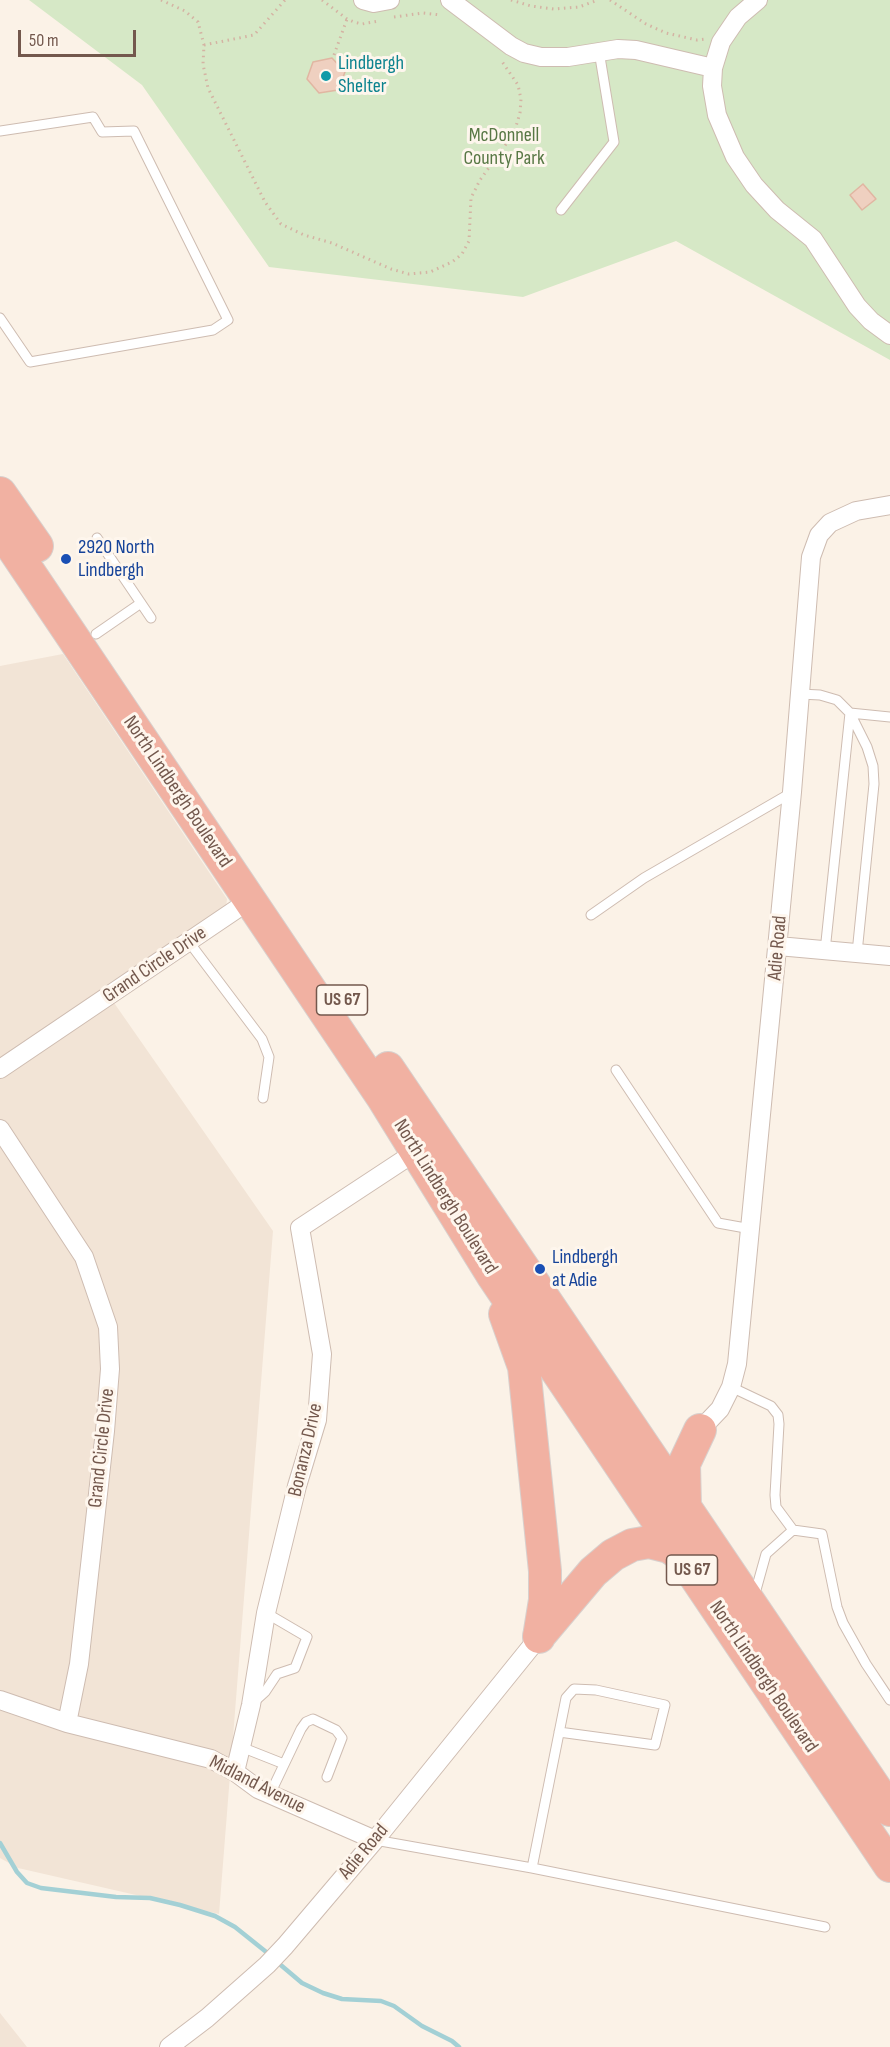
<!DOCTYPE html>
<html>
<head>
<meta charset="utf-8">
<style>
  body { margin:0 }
  #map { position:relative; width:890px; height:2047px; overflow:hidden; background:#fbf2e7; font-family:"Sofia Sans Condensed",sans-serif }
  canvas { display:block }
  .scale { position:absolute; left:18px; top:30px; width:118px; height:27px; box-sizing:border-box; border:3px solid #73584d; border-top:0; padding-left:8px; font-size:18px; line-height:21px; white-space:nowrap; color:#73584d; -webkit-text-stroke:4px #fef6ed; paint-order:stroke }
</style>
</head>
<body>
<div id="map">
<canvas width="890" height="2047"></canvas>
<div class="scale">50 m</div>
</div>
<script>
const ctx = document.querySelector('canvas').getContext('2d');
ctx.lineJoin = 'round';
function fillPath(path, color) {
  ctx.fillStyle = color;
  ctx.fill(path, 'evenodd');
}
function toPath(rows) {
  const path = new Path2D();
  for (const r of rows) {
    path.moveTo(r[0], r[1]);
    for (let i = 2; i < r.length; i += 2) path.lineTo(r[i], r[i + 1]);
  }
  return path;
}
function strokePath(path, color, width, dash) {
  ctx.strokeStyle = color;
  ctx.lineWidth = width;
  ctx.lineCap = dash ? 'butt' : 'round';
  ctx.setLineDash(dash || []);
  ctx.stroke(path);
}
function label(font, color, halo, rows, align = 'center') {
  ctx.font = font + ' "Sofia Sans Condensed",sans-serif';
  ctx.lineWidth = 6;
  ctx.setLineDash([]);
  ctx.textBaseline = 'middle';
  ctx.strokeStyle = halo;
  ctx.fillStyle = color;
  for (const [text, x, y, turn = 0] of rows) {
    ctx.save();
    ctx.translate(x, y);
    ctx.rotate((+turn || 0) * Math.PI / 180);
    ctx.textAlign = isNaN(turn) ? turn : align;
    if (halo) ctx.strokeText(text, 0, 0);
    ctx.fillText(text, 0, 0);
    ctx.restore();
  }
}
const residential = toPath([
  [63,654,227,899,226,907,217,913,103,987,273,1231,219,1914,18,1868,0,1858,0,666],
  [0,2013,27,2047,0,2047]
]);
const green = toPath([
  [29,0,890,0,890,360,676,241,523,297,269,267,142,85]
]);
const stream = toPath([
  [0,1843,17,1872,27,1883,41,1888,116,1897,150,1898,180,1905,215,1916,235,1927,270,1955],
  [276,1961,302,1983,323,1993,342,1999,381,2001,394,2006,422,2026,452,2041,459,2047]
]);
const building = toPath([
  [332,58,345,72,338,90,319,93,307,79,313,62,332,58],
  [863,184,876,199,862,210,850,195,863,184]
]);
const path = toPath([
  [161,0,185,11,198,22,204,45,203,64,208,88,265,202,281,224,304,235,332,243,391,269,409,274,430,272,452,262,462,254,469,241,471,198,480,180,514,133,520,113,521,99,518,85,501,60],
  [322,0,347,19,354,22,362,24,379,21],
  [511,0,531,6,554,9,579,7,598,0],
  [610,0,646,24,666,33,697,40,706,39],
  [394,17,423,13,441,15],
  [204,45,254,35,285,0],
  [334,55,347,19]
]);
const lane = toPath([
  [0,131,93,117,102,132,134,131,228,320,213,330,30,362,0,318],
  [561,210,614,142,599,51],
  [97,538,151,618],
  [96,634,141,603],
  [800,694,820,695,837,700,850,713,825,951],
  [850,713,867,747,873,766,874,784,857,953],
  [850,713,890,717],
  [591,915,644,878,791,793],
  [189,942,262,1039,269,1057,263,1098],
  [616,1070,718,1223,751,1229],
  [731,1387,771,1406,778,1415,779,1424,775,1495,776,1507,793,1530,822,1534,837,1607,843,1623,866,1664,890,1700],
  [754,1597,766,1554,793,1530],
  [254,1702,265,1692,277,1674,295,1668,307,1637,266,1613],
  [241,1747,284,1764],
  [270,1794,301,1729,306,1722,313,1719,336,1730,342,1738,327,1777],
  [375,1840,532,1868,825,1927],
  [532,1868,566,1698,574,1689,596,1690,665,1705,655,1745,559,1732]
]);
const street = toPath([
  [363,0,374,3,390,0],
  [450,0,511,46,524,53,541,57,568,57,618,49,636,50,713,68],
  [758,0,738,17,721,42,713,68,712,86,717,115,735,157,754,185,777,210,813,239,857,306,871,321,890,335],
  [778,946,890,956],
  [0,1069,250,900],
  [0,1129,84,1257,108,1327,110,1369,105,1431,79,1664,67,1723],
  [700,1430,720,1409,731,1387,737,1364,792,792,811,557,819,535,830,523,856,511,890,505],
  [0,1700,67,1723,211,1759,235,1772,258,1789,375,1840],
  [235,1772,251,1705,266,1613,297,1486,317,1420,322,1354,300,1228,417,1151],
  [169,2047,207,2018,267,1965,285,1946,375,1840,539,1637]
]);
const highway = toPath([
  [0,493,37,546],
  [0,529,383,1098,493,1276,890,1866],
  [388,1068,890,1810],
  [505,1314,524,1367,545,1571,545,1600,539,1637],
  [685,1506,684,1464,700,1430],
  [539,1636,593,1572,613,1555,632,1545,649,1542,669,1547,681,1555]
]);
const markers = [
  [326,76,6,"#0f9aa8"],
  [66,559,6,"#1a4fb4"],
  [540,1269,6,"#1a4fb4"]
];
const shields = [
  [342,1000,51],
  [692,1570,51]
];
const shieldNames = [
  ["US 67",342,1000],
  ["US 67",692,1570]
];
const cultureNames = [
  ["Lindbergh",338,64],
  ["Shelter",338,87]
];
const parkNames = [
  ["McDonnell",504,136],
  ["County Park",504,159]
];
const transitNames = [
  ["2920 North",78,548],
  ["Lindbergh",78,571],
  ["Lindbergh",552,1258],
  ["at Adie",552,1281]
];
const streetNames = [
  ["North Lindbergh Boulevard",177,792,56],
  ["Adie Road",778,948,-85],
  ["Grand Circle Drive",155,965,-34],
  ["North Lindbergh Boulevard",445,1197,58],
  ["Grand Circle Drive",102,1448,-84],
  ["Bonanza Drive",306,1450,-77],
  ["North Lindbergh Boulevard",763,1677,56],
  ["Midland Avenue",257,1785,27],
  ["Adie Road",364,1852,-50]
];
fillPath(residential, '#f2e4d6');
fillPath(green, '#d6e8c6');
strokePath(stream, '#a3d0d5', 4.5);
fillPath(building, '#efd0c0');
strokePath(building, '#e1b6a2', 1.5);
strokePath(lane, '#cebcb1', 11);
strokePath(street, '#cebcb1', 20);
strokePath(highway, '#d8d0cd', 34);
strokePath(path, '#d4b3a3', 3, [1.5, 4.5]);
strokePath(lane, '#fff', 9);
strokePath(street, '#fff', 18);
strokePath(highway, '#f1b1a2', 32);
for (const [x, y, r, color] of markers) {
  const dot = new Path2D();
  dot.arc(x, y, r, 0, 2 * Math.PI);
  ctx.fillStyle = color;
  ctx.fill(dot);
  strokePath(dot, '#fef6ed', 2);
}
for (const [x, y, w] of shields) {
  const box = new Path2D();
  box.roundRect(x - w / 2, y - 15, w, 30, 4.5);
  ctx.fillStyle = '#fef6ed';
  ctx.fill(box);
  strokePath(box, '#73584d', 1.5);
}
label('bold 18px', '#73584d', null, shieldNames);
label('20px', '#0d838f', '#fef6ed', cultureNames, 'left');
label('20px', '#587845', '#fef6ed', parkNames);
label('20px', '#164399', '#fef6ed', transitNames, 'left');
label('20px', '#73584d', '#fef6ed', streetNames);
</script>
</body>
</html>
